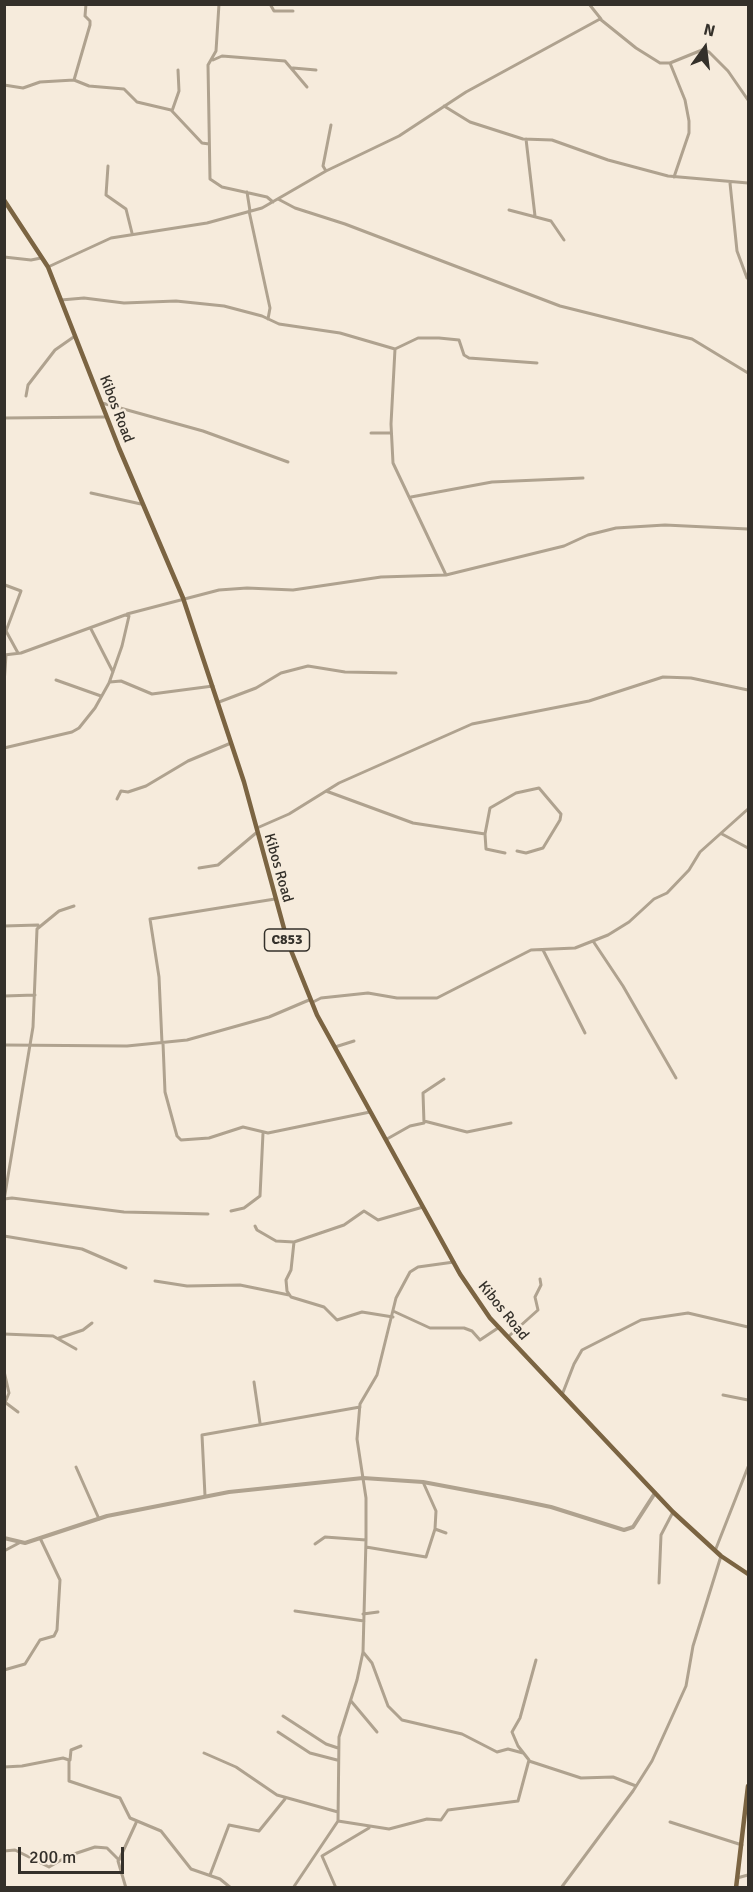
<!DOCTYPE html>
<html>
<head>
<meta charset="utf-8">
<style>
  body { margin:0 }
  #map { position:relative; width:753px; height:1892px; overflow:hidden; background:#f6ebdc; font-family:Signika,sans-serif }
  canvas { display:block }
  .frame { position:absolute; inset:0; border:6px solid #34302a; pointer-events:none }
  .north { position:absolute; left:675px; top:18px; width:60px; height:60px; -webkit-text-stroke:4px #f6ebdc; paint-order:stroke; rotate:14deg; font-size:16px; font-weight:700; line-height:24px; text-align:center; color:#34302a }
  .north::after { content:''; display:block; margin:auto; width:21px; height:27px; background:#34302a; clip-path:polygon(50% 0,100% 100%,50% 72%,0 100%) }
  .scale { position:absolute; left:18px; top:1847px; width:106px; height:27px; box-sizing:border-box; border:3px solid #34302a; border-top:0; padding-left:8px; font-size:18px; line-height:21px; white-space:nowrap; color:#34302a; -webkit-text-stroke:4px #f6ebdc; paint-order:stroke }
</style>
</head>
<body>
<div id="map">
<canvas width="753" height="1892"></canvas>
<div class="frame"></div>
<div class="north">N</div>
<div class="scale">200 m</div>
</div>
<script>
const ctx = document.querySelector('canvas').getContext('2d');
ctx.lineJoin = 'round';
function toPath(rows) {
  const path = new Path2D();
  for (const r of rows) {
    path.moveTo(r[0], r[1]);
    for (let i = 2; i < r.length; i += 2) path.lineTo(r[i], r[i + 1]);
  }
  return path;
}
function strokePath(path, color, width, dash) {
  ctx.strokeStyle = color;
  ctx.lineWidth = width;
  ctx.lineCap = dash ? 'butt' : 'round';
  ctx.setLineDash(dash || []);
  ctx.stroke(path);
}
function label(font, color, halo, rows, align = 'center') {
  ctx.font = font + ' Signika,sans-serif';
  ctx.lineWidth = 5;
  ctx.setLineDash([]);
  ctx.textBaseline = 'middle';
  ctx.strokeStyle = halo;
  ctx.fillStyle = color;
  for (const [text, x, y, turn = 0] of rows) {
    ctx.save();
    ctx.translate(x, y);
    ctx.rotate((+turn || 0) * Math.PI / 180);
    ctx.textAlign = isNaN(turn) ? turn : align;
    if (halo) ctx.strokeText(text, 0, 0);
    ctx.fillText(text, 0, 0);
    ctx.restore();
  }
}
const minor = toPath([
  [219,4,216,51,208,65,210,179,222,187,267,197,273,202],
  [270,4,274,11,293,11],
  [589,4,601,19],
  [213,60,222,56,285,61,307,87],
  [670,63,685,100,689,121,689,133,674,177],
  [293,68,316,70],
  [74,80,90,25,90,21,85,16,86,4],
  [4,85,23,88,40,82,74,80,89,86,124,89,137,102,171,110,202,143,209,144],
  [444,106,470,122,523,139,552,140,608,160,668,176,748,183],
  [172,111,179,91,178,70],
  [526,139,535,216],
  [108,166,106,195,126,209,132,233],
  [326,171,323,166,331,125],
  [730,183,737,251,747,278],
  [247,192,250,211],
  [278,199,295,208,345,224,560,306,692,339,748,373],
  [509,210,551,221,564,240],
  [249,211,270,308,268,319],
  [4,257,31,260,41,258],
  [48,267,111,238,207,223,262,208,326,171,399,136,466,92,600,19,636,48,660,63,670,63,702,50,709,52,728,71,748,100],
  [61,300,84,298,124,303,176,301,224,306,262,316,279,324,340,333,395,349,418,338,439,338,459,340,464,355,469,358,537,363],
  [395,349,391,424,393,463,446,575],
  [26,396,28,385,55,350,75,336],
  [102,403,203,431,288,462],
  [4,418,106,417],
  [371,433,391,433],
  [91,493,141,504],
  [411,497,492,482,583,478],
  [5,585,21,591,6,631,18,653],
  [127,614,219,590,247,588,293,590,381,577,446,575,564,546,588,535,616,528,665,525,748,529],
  [91,629,113,672],
  [4,655,21,653,125,615,129,616,122,646,109,683,95,708,79,728,72,732,4,748],
  [56,680,101,696],
  [110,682,121,681,152,694,213,686],
  [4,684,6,655],
  [219,702,256,688,281,673,308,666,345,672,396,673],
  [326,791,413,823,485,834,486,849,505,853],
  [117,799,121,791,128,792,146,786,188,761,231,743],
  [257,828,289,814,339,783,472,724,589,701,663,677,691,678,748,690],
  [485,834,490,808,516,793,539,788,561,814,560,820,543,848,526,853,517,851],
  [722,834,748,848],
  [199,868,218,865,256,833],
  [4,926,38,925],
  [593,941,623,986,676,1078],
  [543,950,585,1033],
  [4,996,35,995],
  [313,1002,321,998,368,993,397,998,437,998,531,950,575,948,608,935,629,922,654,899,667,893,689,870,700,852,748,809],
  [162,1043,159,977,150,919,275,899],
  [163,1043,165,1092,177,1136,181,1140,209,1138,243,1127,268,1133,370,1112],
  [4,1045,127,1046,187,1040,269,1017,309,1000],
  [335,1047,354,1041],
  [424,1121,467,1132,511,1123],
  [387,1139,410,1126,424,1123,423,1093,444,1079],
  [4,1199,12,1198,124,1212,208,1214],
  [4,1200,33,1027,37,929,59,911,74,906],
  [231,1211,244,1208,260,1196,263,1133],
  [255,1226,257,1230,276,1241,294,1242,344,1225,364,1211,378,1220,423,1207],
  [4,1236,82,1249,126,1268],
  [294,1242,291,1270,286,1280,287,1291,291,1297,324,1307,337,1320,362,1312,393,1317],
  [155,1281,187,1286,240,1285,289,1295],
  [393,1311,430,1328,464,1328,472,1331,480,1340,498,1328],
  [4,1334,53,1336,76,1349],
  [509,1336,538,1310,535,1297,541,1285,540,1279],
  [59,1338,83,1330,92,1323],
  [4,1371,9,1393,4,1405],
  [254,1382,260,1423],
  [562,1395,574,1364,582,1350,641,1320,688,1313,748,1327],
  [723,1395,748,1400],
  [6,1403,18,1412],
  [76,1467,99,1519],
  [423,1482,436,1511,435,1529,446,1533],
  [205,1496,202,1435,360,1407],
  [315,1544,325,1537,366,1540],
  [366,1547,426,1557,435,1529],
  [4,1551,19,1543],
  [715,1551,748,1467],
  [659,1583,661,1535,673,1512],
  [295,1611,364,1621],
  [363,1614,378,1612],
  [363,1652,372,1663,388,1706,402,1720,462,1734,497,1752,508,1749,523,1753],
  [4,1670,25,1664,40,1640,54,1636,57,1630,60,1580,40,1538],
  [351,1701,377,1732],
  [283,1716,326,1744,338,1748],
  [278,1732,310,1753,337,1760],
  [204,1753,236,1767,277,1795,338,1812],
  [70,1760,71,1750,81,1746],
  [529,1761,581,1778,613,1777,636,1786],
  [4,1767,22,1766,63,1758,69,1760,69,1781,120,1798,130,1818,161,1831,191,1869,220,1879,231,1888],
  [338,1821,389,1829,427,1819,441,1820,448,1810,518,1801,529,1760,518,1746,512,1732,520,1718,536,1660],
  [670,1822,742,1845],
  [4,1851,15,1850,49,1867,68,1856,95,1847,107,1848,119,1860,136,1823],
  [322,1856,369,1828],
  [322,1856,336,1888],
  [118,1861,126,1888],
  [210,1875,229,1825,259,1831,285,1799],
  [737,1878,748,1875],
  [293,1888,338,1821,339,1737,357,1680,363,1652,366,1540,366,1498,357,1439,360,1404,377,1375,396,1298,410,1272,418,1267,454,1262],
  [561,1888,633,1791,652,1761,686,1686,693,1646,721,1556]
]);
const tertiary = toPath([
  [4,1538,25,1543,107,1516,229,1492,363,1478,423,1482,508,1498,551,1507,624,1530,633,1527,655,1493]
]);
const primary = toPath([
  [4,200,48,267,119,448,183,598,244,782,288,943,317,1015,460,1274,490,1318,673,1512,721,1556,748,1574],
  [736,1888,748,1786]
]);
const shields = [
  [287,940,45]
];
const shieldNames = [
  ["C853",287,940]
];
const streetNames = [
  ["Kibos Road",116,409,69],
  ["Kibos Road",278,868,74],
  ["Kibos Road",503,1311,51]
];
strokePath(minor, '#afa28f', 3);
strokePath(tertiary, '#afa28f', 4);
strokePath(primary, '#7b6442', 4.5);
for (const [x, y, w] of shields) {
  const box = new Path2D();
  box.roundRect(x - w / 2, y - 11, w, 22, 4.5);
  ctx.fillStyle = '#f6ebdc';
  ctx.fill(box);
  strokePath(box, '#34302a', 1.5);
}
label('bold 14px', '#34302a', null, shieldNames);
label('15px', '#34302a', '#f6ebdc', streetNames);
</script>
</body>
</html>
